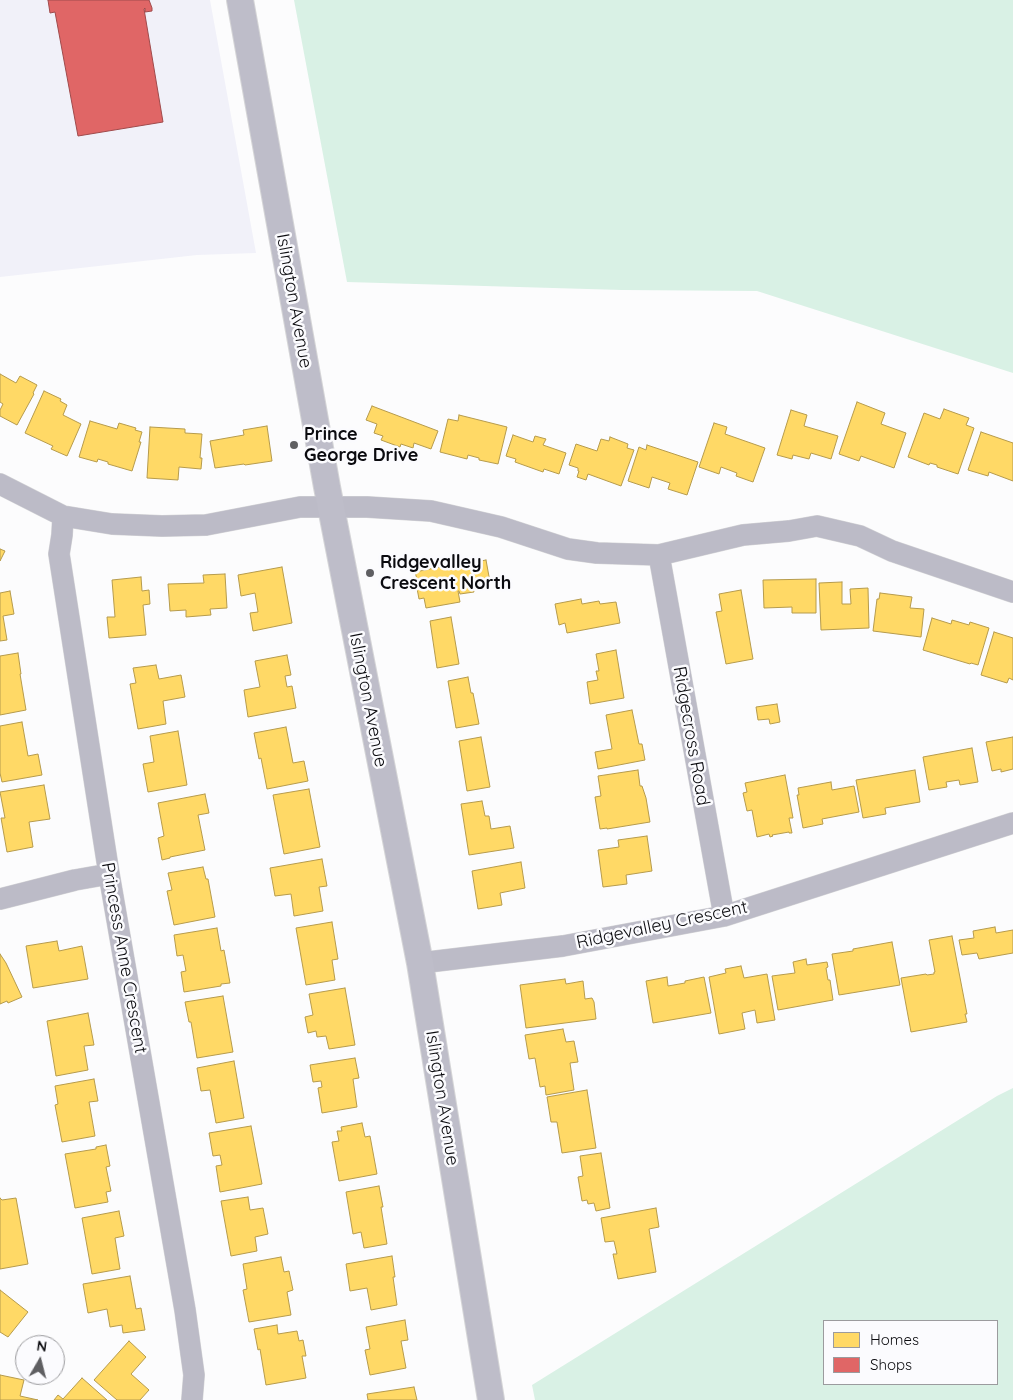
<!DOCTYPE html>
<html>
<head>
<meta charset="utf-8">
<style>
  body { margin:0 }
  #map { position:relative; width:1013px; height:1400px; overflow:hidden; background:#fcfcfd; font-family:Quicksand,sans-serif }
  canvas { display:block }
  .legend { position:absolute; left:823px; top:1320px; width:175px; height:65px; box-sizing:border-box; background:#fbfbfe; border:1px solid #9b9b9e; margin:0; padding:6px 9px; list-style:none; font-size:15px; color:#0b0b0f }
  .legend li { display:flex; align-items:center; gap:10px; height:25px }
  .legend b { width:25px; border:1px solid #9b9b9e }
  .north { position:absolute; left:15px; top:1335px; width:50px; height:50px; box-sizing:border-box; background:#fbfbfe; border:1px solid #9b9b9e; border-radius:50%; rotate:8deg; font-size:14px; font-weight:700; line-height:20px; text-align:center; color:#0b0b0f }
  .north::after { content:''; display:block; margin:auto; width:18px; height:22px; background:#5f5f62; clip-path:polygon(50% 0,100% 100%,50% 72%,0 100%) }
</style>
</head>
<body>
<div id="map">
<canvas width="1013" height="1400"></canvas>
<ul class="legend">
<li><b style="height:14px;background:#ffd966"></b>Homes</li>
<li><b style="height:14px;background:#e06666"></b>Shops</li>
</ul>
<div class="north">N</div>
</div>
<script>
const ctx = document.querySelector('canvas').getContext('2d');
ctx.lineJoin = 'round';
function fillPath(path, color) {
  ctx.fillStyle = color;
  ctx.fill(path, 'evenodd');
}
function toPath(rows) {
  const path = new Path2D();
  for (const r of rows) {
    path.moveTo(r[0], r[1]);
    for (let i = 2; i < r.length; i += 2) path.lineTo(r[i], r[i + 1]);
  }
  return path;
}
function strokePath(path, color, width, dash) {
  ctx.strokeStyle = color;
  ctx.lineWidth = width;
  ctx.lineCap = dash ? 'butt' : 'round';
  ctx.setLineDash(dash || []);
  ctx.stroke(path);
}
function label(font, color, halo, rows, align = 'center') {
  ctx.font = font + ' Quicksand,sans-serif';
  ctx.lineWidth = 5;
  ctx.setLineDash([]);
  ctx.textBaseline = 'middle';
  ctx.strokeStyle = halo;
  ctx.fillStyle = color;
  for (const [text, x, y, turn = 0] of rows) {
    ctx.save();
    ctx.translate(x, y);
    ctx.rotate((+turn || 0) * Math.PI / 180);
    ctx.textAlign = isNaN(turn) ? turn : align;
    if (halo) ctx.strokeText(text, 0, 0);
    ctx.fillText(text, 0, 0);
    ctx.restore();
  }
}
const built = toPath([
  [0,0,210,0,256,253,197,255,0,277]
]);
const green = toPath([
  [294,0,1013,0,1013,373,757,291,622,290,347,282],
  [1013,1088,1013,1400,535,1400,532,1385,997,1096],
  [824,1321,997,1321,997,1384,824,1384]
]);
const homes = toPath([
  [0,374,16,383,20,376,37,385,33,393,34,394,17,425,0,416,0,410,3,404,0,402,0,374],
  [44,391,61,399,60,401,67,405,63,415,81,424,67,456,51,449,53,446,25,433,44,391],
  [857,402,885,413,881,424,906,433,894,468,861,456,859,461,839,454,857,402],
  [372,406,438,431,431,449,414,443,413,448,401,444,400,447,381,440,383,436,374,433,377,424,366,420,372,406],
  [944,409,969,418,966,425,974,428,958,474,937,467,937,465,930,463,929,465,908,457,924,413,940,419,944,409],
  [791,410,807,415,804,426,838,436,831,459,811,453,809,459,793,455,792,459,777,455,791,410],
  [459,415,507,427,498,464,479,460,479,458,468,455,467,459,440,452,448,419,458,421,459,415],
  [90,421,117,429,119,423,136,428,135,430,142,432,139,442,141,442,132,471,108,464,108,462,98,459,97,462,79,457,90,421],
  [714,423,727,427,725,434,765,448,753,482,736,476,737,473,721,467,719,474,699,467,714,423],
  [267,426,272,461,245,465,244,464,215,468,210,441,244,435,243,430,267,426],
  [150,427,185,429,185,433,202,434,200,458,202,458,201,469,179,467,178,480,147,478,150,427],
  [981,432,1013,443,1013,481,989,472,988,476,968,470,981,432],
  [513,435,533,442,535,436,546,439,543,445,566,453,559,474,544,469,543,472,515,462,516,459,506,456,513,435],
  [610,437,628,444,627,448,634,450,621,486,588,474,586,480,577,477,579,471,578,471,578,468,569,465,576,444,597,451,601,439,609,441,610,437],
  [647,445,698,462,687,495,668,489,670,483,652,477,649,488,628,481,639,447,646,450,647,445],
  [0,549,5,551,0,561,0,549],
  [486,560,490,582,472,585,474,592,460,594,459,591,458,591,460,602,426,608,424,598,419,599,416,583,418,583,415,572,469,561,470,563,486,560],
  [282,567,292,623,253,631,250,613,258,612,255,593,241,596,238,575,282,567],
  [225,574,227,608,210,609,211,615,186,617,186,610,170,611,168,584,204,583,203,575,225,574],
  [141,577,142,591,149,590,150,604,143,605,146,635,109,638,107,617,115,617,112,580,141,577],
  [816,579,816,613,792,613,792,607,764,608,763,580,816,579],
  [842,582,842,604,851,604,850,589,868,588,869,628,821,630,819,583,842,582],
  [741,590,753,659,726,664,716,612,722,611,719,594,741,590],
  [10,591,14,614,3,616,7,640,0,641,0,593,10,591],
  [880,593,912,597,910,608,924,609,921,637,873,631,877,599,879,599,880,593],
  [581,599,582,604,599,601,600,604,616,602,620,623,567,633,565,623,559,625,555,604,581,599],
  [451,617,459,664,437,668,430,621,451,617],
  [932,618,951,624,952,620,969,625,970,622,989,628,978,665,971,663,970,664,923,650,932,618],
  [994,632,1013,638,1013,680,1009,678,1007,683,981,675,994,632],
  [616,650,624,698,590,704,587,682,598,680,596,671,599,671,596,654,616,650],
  [18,653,21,674,20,674,26,710,0,715,0,656,18,653],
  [287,655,291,675,285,676,287,687,292,686,296,708,248,717,244,690,260,687,255,661,287,655],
  [156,665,159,679,181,675,185,697,163,701,166,724,138,729,130,684,136,683,133,668,156,665],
  [468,677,471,693,473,693,479,724,456,728,448,681,468,677],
  [777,704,780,722,770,724,769,719,758,720,756,707,777,704],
  [632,710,639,744,642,744,645,760,598,769,595,752,612,749,606,715,632,710],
  [22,722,28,756,38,754,42,775,2,782,0,773,0,726,22,722],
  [286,727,293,763,304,761,308,781,267,789,261,758,259,759,254,733,286,727],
  [178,731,187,785,148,792,143,764,154,762,150,736,178,731],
  [481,737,490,787,467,791,459,741,481,737],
  [1013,737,1013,769,1001,772,1001,769,992,771,986,742,1013,737],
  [972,748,978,782,960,785,959,780,946,782,947,787,929,790,923,757,972,748],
  [638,770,640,786,642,786,646,798,650,822,607,829,607,828,600,829,595,797,601,796,598,776,638,770],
  [915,770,920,802,885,808,886,814,863,818,856,780,915,770],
  [785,775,793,818,789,818,792,833,789,833,789,832,772,835,773,836,770,837,769,834,757,837,752,810,747,811,743,793,747,792,745,783,785,775],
  [831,782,832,790,854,786,859,812,822,819,823,824,803,828,797,795,799,795,798,788,831,782],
  [44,785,50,819,29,822,33,847,7,852,1,818,5,818,0,792,44,785],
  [309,789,320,847,284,854,273,795,309,789],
  [205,794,209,813,198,815,205,850,170,857,170,858,162,860,158,838,164,836,158,803,205,794],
  [482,801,485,816,489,816,491,829,510,826,514,848,469,855,461,804,482,801],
  [647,836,652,871,626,875,627,884,603,887,598,850,619,847,618,840,647,836],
  [322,859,327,886,319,887,323,911,294,916,291,894,275,896,270,868,322,859],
  [521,862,525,888,500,893,502,905,478,909,472,871,521,862],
  [203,867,206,879,208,879,215,917,174,925,167,891,172,890,168,873,203,867],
  [332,922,338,959,332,960,335,980,306,985,296,928,332,922],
  [995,927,996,933,1013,930,1013,953,979,959,977,953,962,955,959,940,974,938,973,931,995,927],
  [217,928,221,951,224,950,230,983,221,984,221,986,184,992,181,972,186,971,183,955,177,956,174,935,217,928],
  [952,936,967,1014,965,1014,967,1022,911,1032,901,978,926,974,927,975,934,974,934,972,935,972,929,940,952,936],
  [57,941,59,951,82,946,88,979,33,988,26,946,57,941],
  [892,942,900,985,839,995,832,954,853,951,853,949,892,942],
  [0,954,6,963,22,997,8,1003,7,1001,0,1004,0,954],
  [806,959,807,965,827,962,828,967,826,968,828,980,830,980,833,1000,778,1010,772,976,795,973,793,962,806,959],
  [741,966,744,978,767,974,775,1020,757,1023,755,1010,742,1013,745,1029,719,1034,709,977,726,973,725,969,741,966],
  [667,977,668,986,685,983,685,981,704,977,711,1013,653,1023,646,981,667,977],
  [565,979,566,984,583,981,585,999,592,998,594,1002,596,1019,526,1028,520,985,565,979],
  [345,988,355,1045,329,1049,326,1036,317,1037,316,1031,308,1033,305,1017,313,1015,309,994,345,988],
  [223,996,233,1052,197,1058,191,1022,189,1022,185,1002,223,996],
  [88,1013,94,1045,84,1046,88,1070,56,1076,47,1021,88,1013],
  [563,1029,566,1042,574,1041,578,1062,570,1063,574,1090,546,1095,545,1086,540,1087,535,1058,529,1059,525,1035,563,1029],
  [355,1058,359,1078,353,1079,357,1107,322,1113,318,1088,322,1087,321,1081,313,1082,310,1065,355,1058],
  [234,1061,244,1118,216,1123,210,1090,201,1091,197,1068,234,1061],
  [94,1079,98,1101,89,1102,95,1136,62,1142,55,1105,58,1104,55,1086,94,1079],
  [587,1090,596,1148,562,1153,557,1122,551,1122,547,1097,587,1090],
  [362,1123,365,1137,370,1136,377,1174,339,1181,332,1142,339,1141,337,1131,342,1131,341,1127,362,1123],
  [251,1126,262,1184,220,1192,216,1166,222,1165,220,1155,213,1156,209,1133,251,1126],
  [106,1145,110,1166,106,1167,111,1191,106,1192,108,1202,75,1208,65,1154,96,1149,96,1147,106,1145],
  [601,1153,610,1208,596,1211,594,1203,588,1204,587,1200,582,1201,578,1177,583,1176,580,1156,601,1153],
  [379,1186,383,1207,381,1207,387,1244,364,1248,361,1232,353,1234,346,1192,379,1186],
  [248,1197,250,1210,263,1208,268,1234,255,1237,257,1251,231,1256,221,1201,248,1197],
  [0,1198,2,1200,16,1198,28,1264,0,1269,0,1198],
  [656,1208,659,1227,649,1229,656,1272,618,1279,613,1254,617,1254,614,1241,605,1242,601,1218,656,1208],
  [119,1211,124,1236,115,1238,120,1269,92,1274,82,1218,119,1211],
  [392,1256,395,1277,393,1277,397,1305,371,1310,367,1288,350,1291,346,1264,392,1256],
  [281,1257,284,1272,289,1271,293,1290,287,1292,291,1315,249,1322,243,1290,247,1289,243,1264,281,1257],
  [130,1276,136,1309,141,1308,145,1330,123,1333,122,1325,110,1327,107,1309,88,1313,83,1284,130,1276],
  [0,1290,28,1312,8,1337,0,1332,0,1290],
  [405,1320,408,1340,401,1341,406,1368,370,1375,365,1350,370,1349,366,1327,405,1320],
  [277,1325,278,1334,297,1331,299,1341,303,1340,306,1356,302,1356,306,1378,266,1385,260,1349,258,1350,254,1329,277,1325],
  [129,1341,146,1357,131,1374,149,1390,140,1400,117,1400,94,1380,129,1341],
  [0,1375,24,1380,20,1396,38,1400,0,1400,0,1375],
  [82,1378,107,1400,54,1400,58,1395,63,1399,82,1378],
  [414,1387,417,1400,368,1400,367,1394,414,1387]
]);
const shops = toPath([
  [48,0,149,0,152,8,152,11,145,12,145,8,144,9,163,122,78,136,55,12,50,13,48,0]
]);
const minor = toPath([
  [0,484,63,516,112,524,162,526,206,525,300,507,367,507,431,511,501,527,568,549,597,553,659,555,743,535,789,531,817,526,860,536,892,551,1013,592],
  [63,516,62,535,59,554,109,874,185,1310,194,1375,192,1400],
  [659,555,724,916],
  [0,899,75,880,109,874],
  [420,963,563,946,724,916,1013,823]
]);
const major = toPath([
  [240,0,327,487,420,963,491,1400]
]);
const markers = [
  [294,445,5,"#5f5f62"],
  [370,573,5,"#5f5f62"]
];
const streetNames = [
  ["Islington Avenue",294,301,80],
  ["Islington Avenue",368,700,79],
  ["Ridgecross Road",691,736,80],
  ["Ridgevalley Crescent",662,925,-12],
  ["Princess Anne Crescent",124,958,80],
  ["Islington Avenue",442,1098,81]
];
const poiNames = [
  ["Prince",304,435],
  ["George Drive",304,456],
  ["Ridgevalley",380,563],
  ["Crescent North",380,584]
];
fillPath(built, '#f1f1f9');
fillPath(green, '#d9f1e5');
fillPath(homes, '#ffd966');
strokePath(homes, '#b69b4c', 1);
fillPath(shops, '#e06666');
strokePath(shops, '#a04b4c', 1);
strokePath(minor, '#d5d5d7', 22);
strokePath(major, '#d5d5d7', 28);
strokePath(minor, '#bcbbc7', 21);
strokePath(major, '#bebdc9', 26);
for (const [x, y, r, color] of markers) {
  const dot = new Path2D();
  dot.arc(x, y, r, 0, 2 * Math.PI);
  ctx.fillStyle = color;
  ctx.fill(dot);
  strokePath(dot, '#fbfbfe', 2);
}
label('18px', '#0b0b0f', '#fbfbfe', streetNames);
label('bold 18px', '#0b0b0f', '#fbfbfe', poiNames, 'left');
</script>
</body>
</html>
